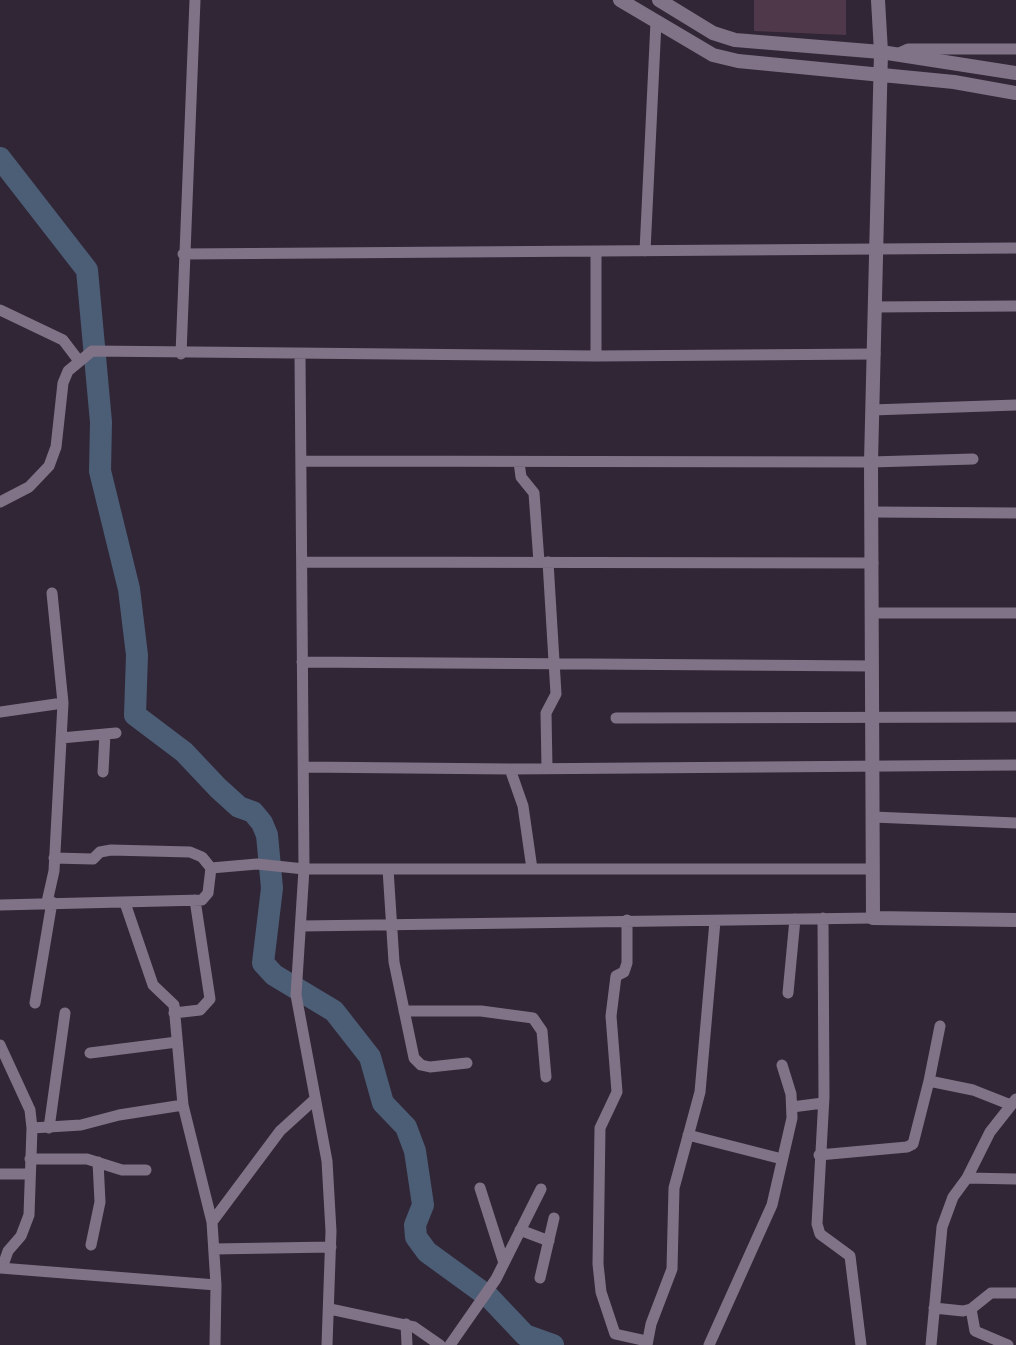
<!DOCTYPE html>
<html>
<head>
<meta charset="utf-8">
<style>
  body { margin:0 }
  canvas { display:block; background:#302636 }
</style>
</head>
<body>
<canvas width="1016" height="1345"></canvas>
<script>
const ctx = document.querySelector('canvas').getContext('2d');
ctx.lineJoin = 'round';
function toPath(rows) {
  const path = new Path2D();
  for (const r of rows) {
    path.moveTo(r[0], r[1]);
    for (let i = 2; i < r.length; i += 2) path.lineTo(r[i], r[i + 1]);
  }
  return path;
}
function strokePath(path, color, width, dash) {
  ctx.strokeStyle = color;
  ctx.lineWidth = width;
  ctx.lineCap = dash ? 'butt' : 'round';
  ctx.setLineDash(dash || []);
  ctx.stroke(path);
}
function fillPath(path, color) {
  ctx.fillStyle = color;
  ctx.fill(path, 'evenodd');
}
const river = toPath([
  [0,158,87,270,101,422,100,471,129,589,137,655,135,715,184,752,218,788,239,807,253,812,262,823,267,835,272,888,263,963,274,975,334,1011,370,1057,383,1103,406,1127,415,1151,423,1205,415,1225,416,1237,427,1252,489,1297,525,1335,553,1345]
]);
const building = toPath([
  [754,0,846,0,846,35,754,31]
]);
const minor = toPath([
  [897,54,908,49,1016,49],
  [645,251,656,22],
  [596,252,596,356],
  [183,254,1016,248],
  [874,307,1016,306],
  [0,310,63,340,79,361],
  [181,354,195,0],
  [300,354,304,869,296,995,327,1161,331,1231,327,1345],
  [872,410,1016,405],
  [302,461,871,462,973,459],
  [519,462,521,477,534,493,539,562],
  [0,502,29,487,49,466,56,447,63,383,68,371,92,351,596,356,875,354],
  [873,512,1016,513],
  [302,562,873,563],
  [873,613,1016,613],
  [302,662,873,666],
  [0,712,63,703],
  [616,718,1016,717],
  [61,738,116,733],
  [304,767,510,769,1016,765],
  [547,768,546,713,556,694,548,562],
  [510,769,523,806,532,869],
  [103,772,105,734],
  [873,817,1016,823],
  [54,858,93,859,100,852,111,850,190,852,202,857,211,868],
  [388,869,394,962,414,1058,421,1065,430,1067,467,1063],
  [47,902,54,871,63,703,52,593],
  [0,905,202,900,208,893,211,868,257,864,304,869,871,869],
  [823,918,824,1097,817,1224,820,1234,850,1256,861,1345],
  [627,920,627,963,624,972,616,976,611,1016,617,1092,600,1128,598,1264,601,1292,615,1334,647,1341],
  [302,926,873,918],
  [788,993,795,919],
  [35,1003,52,902],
  [404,1011,481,1011,533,1018,542,1031,546,1077],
  [174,1013,200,1010,210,999,195,900],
  [940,1026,929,1081,973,1090,1011,1105],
  [0,1045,30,1110,32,1128,29,1215,21,1236,8,1251,2,1268],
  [90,1053,177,1042],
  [183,1105,212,1222,216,1285],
  [792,1107,823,1103],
  [32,1128,81,1125,119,1115,183,1105,174,1005,153,985,125,903],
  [49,1128,65,1013],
  [688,1135,782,1159],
  [819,1155,907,1147,913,1144,929,1081],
  [30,1159,87,1159,122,1170,146,1170],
  [0,1174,30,1174],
  [967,1178,1016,1179],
  [480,1188,504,1263],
  [212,1222,280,1131,314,1100],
  [520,1230,549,1241],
  [91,1245,100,1202,98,1162],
  [214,1249,331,1247],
  [0,1268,216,1285,215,1345],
  [540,1278,554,1218],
  [934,1308,963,1311,971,1309,991,1293,1016,1293],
  [330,1309,414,1327,440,1345],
  [971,1309,975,1331,1008,1345],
  [406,1324,407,1345],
  [450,1345,496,1279,541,1189],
  [647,1345,651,1324,672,1269,674,1188,700,1092,715,921],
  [709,1345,772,1205,792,1118,791,1094,782,1065],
  [931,1345,942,1227,953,1197,967,1178,990,1132,1016,1099]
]);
const tertiary = toPath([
  [620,0,713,55,738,61,954,82,1016,93],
  [659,0,713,33,735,40,881,52,1016,73],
  [878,0,881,52,871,462,873,918,1016,920]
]);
strokePath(river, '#4c5d76', 22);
fillPath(building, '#50384b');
strokePath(minor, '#807387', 11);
strokePath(tertiary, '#807387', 14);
</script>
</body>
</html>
